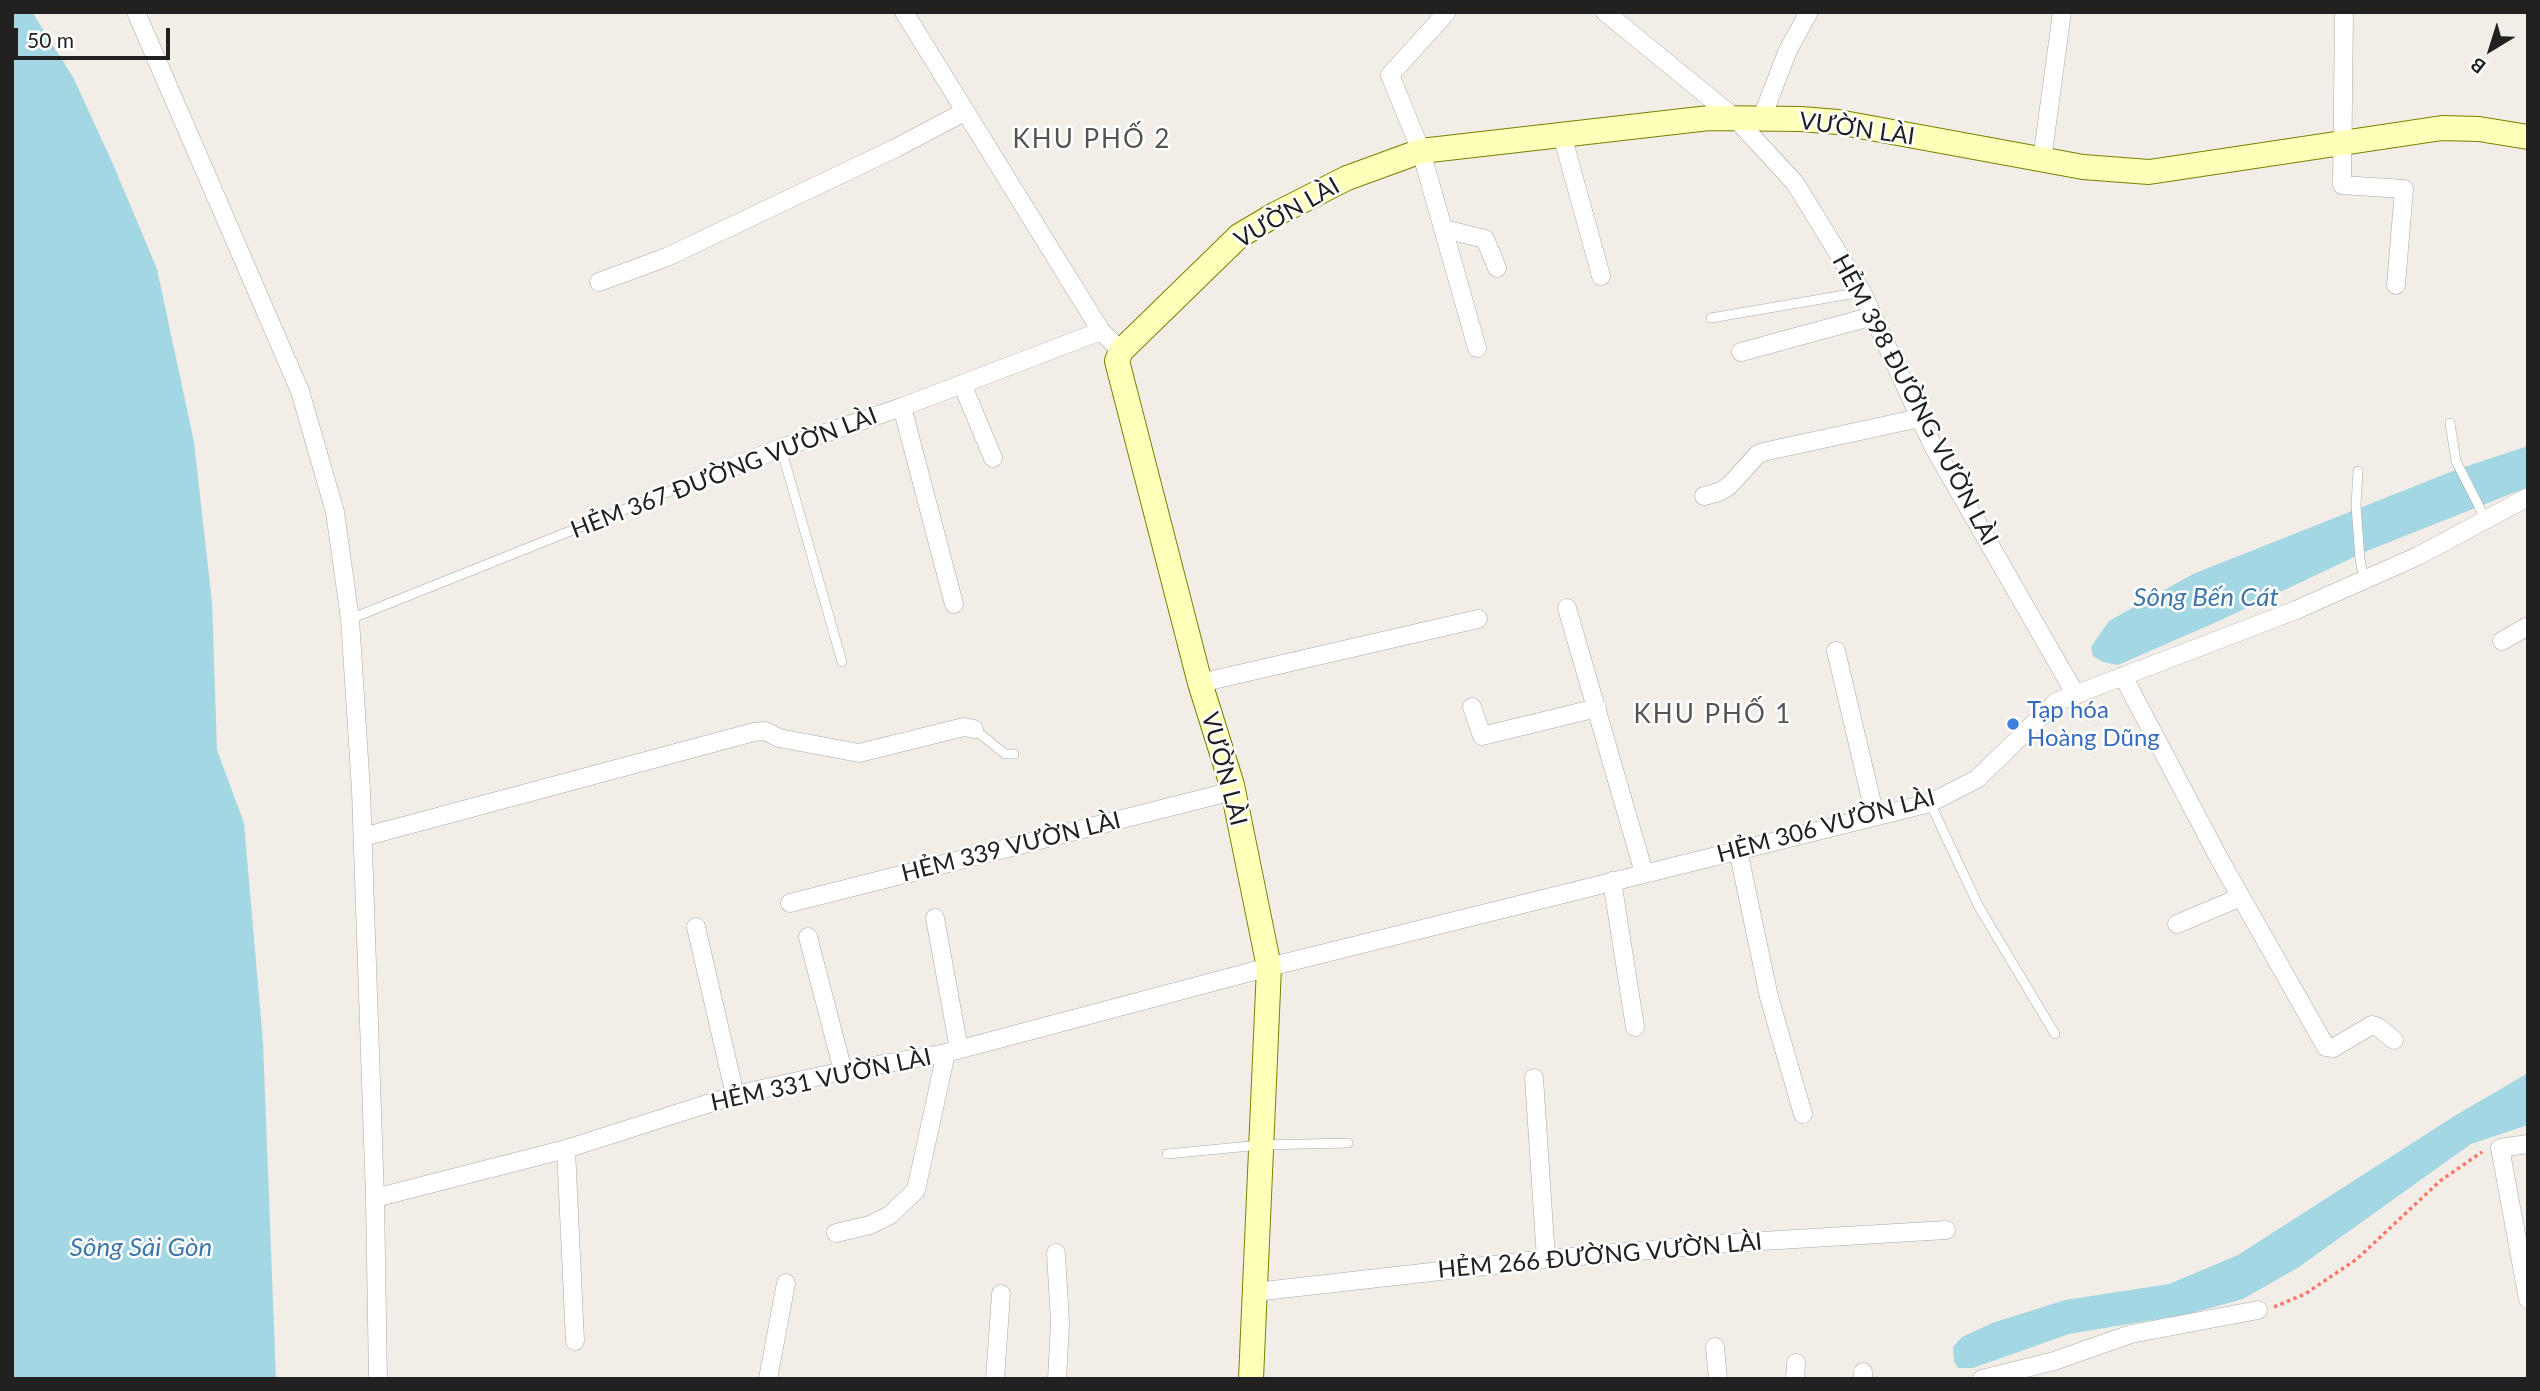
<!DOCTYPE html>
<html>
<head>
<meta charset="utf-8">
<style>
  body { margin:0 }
  #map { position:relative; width:2540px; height:1391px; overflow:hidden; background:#f2eee7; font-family:Lato,sans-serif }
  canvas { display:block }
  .frame { position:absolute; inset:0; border:14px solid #212121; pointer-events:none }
  .north { position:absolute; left:2456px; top:14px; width:70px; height:70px; -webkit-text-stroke:5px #fff; paint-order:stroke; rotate:218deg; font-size:19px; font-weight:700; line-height:28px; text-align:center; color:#212121 }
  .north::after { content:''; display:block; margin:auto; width:24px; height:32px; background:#212121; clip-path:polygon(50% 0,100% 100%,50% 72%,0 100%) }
  .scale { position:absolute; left:14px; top:28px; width:156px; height:32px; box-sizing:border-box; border:4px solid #212121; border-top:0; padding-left:9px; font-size:21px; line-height:24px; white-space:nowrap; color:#212121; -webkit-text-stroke:5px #fff; paint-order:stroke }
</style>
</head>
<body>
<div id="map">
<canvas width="2540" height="1391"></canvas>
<div class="frame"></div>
<div class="north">B</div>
<div class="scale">50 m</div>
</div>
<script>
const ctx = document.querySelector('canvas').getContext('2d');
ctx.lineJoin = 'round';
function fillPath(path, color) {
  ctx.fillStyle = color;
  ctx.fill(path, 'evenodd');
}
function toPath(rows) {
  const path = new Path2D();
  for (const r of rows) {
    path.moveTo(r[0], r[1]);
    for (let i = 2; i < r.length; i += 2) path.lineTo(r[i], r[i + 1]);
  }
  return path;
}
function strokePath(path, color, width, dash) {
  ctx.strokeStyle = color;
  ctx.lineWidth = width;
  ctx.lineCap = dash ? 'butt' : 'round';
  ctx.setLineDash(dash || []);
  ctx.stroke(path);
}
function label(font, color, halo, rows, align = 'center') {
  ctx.font = font + ' Lato,sans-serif';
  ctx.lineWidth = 5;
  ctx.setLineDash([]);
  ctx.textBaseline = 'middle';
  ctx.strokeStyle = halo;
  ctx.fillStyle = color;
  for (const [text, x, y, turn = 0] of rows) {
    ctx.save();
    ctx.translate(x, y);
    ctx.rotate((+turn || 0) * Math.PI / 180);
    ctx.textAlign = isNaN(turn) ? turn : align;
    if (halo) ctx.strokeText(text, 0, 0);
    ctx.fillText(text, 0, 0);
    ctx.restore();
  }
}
const water = toPath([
  [12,12,32,12,73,77,113,164,157,269,194,442,212,602,217,750,244,823,263,1042,276,1379,12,1379],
  [2528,446,2528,487,2367,551,2221,620,2118,665,2103,662,2093,656,2091,647,2109,621,2193,574,2458,469],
  [2528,1073,2528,1125,2471,1144,2299,1267,2243,1299,2188,1314,2069,1334,1973,1368,1958,1368,1954,1361,1953,1347,1962,1337,1992,1323,2065,1300,2169,1284,2238,1255,2456,1115]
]);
const path = toPath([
  [2274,1307,2305,1294,2357,1259,2440,1181,2482,1152]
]);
const service = toPath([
  [1711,318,1862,292],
  [2450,423,2456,461,2486,520],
  [781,448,842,662],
  [2358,471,2356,505,2360,559,2364,580],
  [350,619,688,484],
  [974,729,1005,754,1014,754],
  [1930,803,1979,907,2055,1034],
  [1167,1154,1261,1145,1348,1143]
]);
const minor = toPath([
  [136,12,300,391,335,512,350,619,361,790,375,1198,378,1379],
  [904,12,1101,331,1121,351],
  [1447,12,1390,75,1421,151,1477,348],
  [1605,12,1736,119,1795,183,1862,292,1933,446,2076,695],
  [2344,12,2342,185,2404,189,2396,285],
  [1761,120,1788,50,1809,12],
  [1562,135,1601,276],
  [2042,160,2062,12],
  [1444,229,1485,239,1497,268],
  [599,282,667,257,896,148,964,112],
  [1741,352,1873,316],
  [962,384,993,458],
  [902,407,954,604],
  [688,484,781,448,902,407,1101,331],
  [1704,496,1719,492,1729,486,1758,454,1763,452,1920,418],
  [1567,608,1644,873],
  [2502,641,2528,626],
  [1836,651,1875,816],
  [2123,676,2221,862,2326,1047,2333,1048,2372,1025,2378,1027,2394,1040],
  [1200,683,1478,619],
  [1472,707,1482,736,1597,708],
  [363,837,754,732,765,731,779,738,859,753,964,727,974,729],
  [1738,850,1769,997,1803,1114],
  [1612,881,1635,1027],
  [790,903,1233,791],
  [935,918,959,1049],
  [2177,924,2241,897],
  [696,927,735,1095],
  [808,937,843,1071],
  [1534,1078,1546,1259],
  [2528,1144,2500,1148,2528,1299],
  [566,1149,575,1341],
  [375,1198,566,1149,735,1095,843,1071,946,1053,1269,967,1930,803,1977,779,2056,702,2296,610,2418,556,2528,497],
  [836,1233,870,1225,890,1215,916,1190,946,1053],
  [1056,1253,1060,1323,1057,1379],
  [1255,1292,1546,1259,1729,1243,1946,1230],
  [1715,1347,1718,1379],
  [1863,1372,1863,1379],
  [768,1379,786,1283],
  [995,1379,1001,1294],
  [1795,1379,1796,1363],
  [1982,1379,2054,1361,2131,1334,2258,1310]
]);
const secondary = toPath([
  [1251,1379,1269,967,1232,785,1200,683,1117,361,1121,351,1239,236,1276,214,1347,178,1421,151,1709,118,1801,119,1838,122,2083,167,2149,172,2442,128,2479,129,2528,137]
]);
const markers = [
  [2013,724,7,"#3f7fe0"]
];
const streetNames = [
  ["VƯỜN LÀI",1857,129,8],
  ["VƯỜN LÀI",1287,213,-30],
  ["HẺM 398 ĐƯỜNG VƯỜN LÀI",1915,400,62],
  ["HẺM 367 ĐƯỜNG VƯỜN LÀI",724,473,-21],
  ["VƯỜN LÀI",1224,769,75],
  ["HẺM 306 VƯỜN LÀI",1826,826,-15],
  ["HẺM 339 VƯỜN LÀI",1011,847,-14],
  ["HẺM 331 VƯỜN LÀI",821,1080,-12],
  ["HẺM 266 ĐƯỜNG VƯỜN LÀI",1600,1256,-5]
];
const shopNames = [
  ["Tạp hóa",2027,710],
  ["Hoàng Dũng",2027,738]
];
const neighbourhoodNames = [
  ["KHU PHỐ 2",1092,140],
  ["KHU PHỐ 1",1713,715]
];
const waterNames = [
  ["Sông Bến Cát",2206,598],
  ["Sông Sài Gòn",141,1248]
];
fillPath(water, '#a4d7e4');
strokePath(service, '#a8a8a8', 10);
strokePath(minor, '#a8a8a8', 19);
strokePath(secondary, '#778100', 26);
strokePath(path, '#ff766c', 3.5, [3.5, 3.5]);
strokePath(service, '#fff', 9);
strokePath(minor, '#fff', 18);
strokePath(secondary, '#feffb9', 24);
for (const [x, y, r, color] of markers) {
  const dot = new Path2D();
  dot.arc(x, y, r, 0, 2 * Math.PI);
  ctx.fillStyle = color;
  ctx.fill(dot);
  strokePath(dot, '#fff', 2.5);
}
label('24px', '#212121', '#fff', streetNames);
label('24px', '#366cbe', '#fff', shopNames, 'left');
ctx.letterSpacing = '2px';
label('26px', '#545454', '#fff', neighbourhoodNames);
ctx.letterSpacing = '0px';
label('italic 26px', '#3e78ab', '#fff', waterNames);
</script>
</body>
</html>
